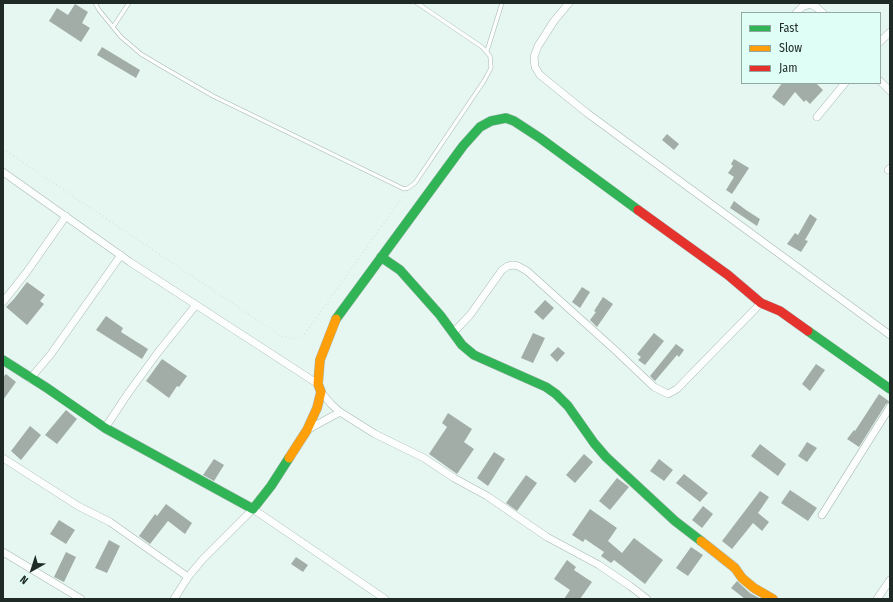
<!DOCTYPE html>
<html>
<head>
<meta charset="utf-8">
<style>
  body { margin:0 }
  #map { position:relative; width:893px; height:602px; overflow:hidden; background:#e6f7f2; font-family:"Fira Sans Condensed",sans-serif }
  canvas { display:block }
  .frame { position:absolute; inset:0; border:4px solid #1f2a27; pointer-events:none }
  .legend { position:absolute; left:741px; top:12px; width:140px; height:72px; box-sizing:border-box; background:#dffef5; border:1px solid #92a9a3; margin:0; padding:5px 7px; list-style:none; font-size:12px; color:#1f2a27 }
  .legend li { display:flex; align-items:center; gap:8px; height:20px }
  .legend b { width:20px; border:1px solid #92a9a3 }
  .north { position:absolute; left:12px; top:550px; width:40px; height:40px; -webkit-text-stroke:3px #dffef5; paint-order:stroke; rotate:219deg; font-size:11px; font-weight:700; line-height:16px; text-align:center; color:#1f2a27 }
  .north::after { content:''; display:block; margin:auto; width:14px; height:18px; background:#1f2a27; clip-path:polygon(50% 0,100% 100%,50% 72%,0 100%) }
</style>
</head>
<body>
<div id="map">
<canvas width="893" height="602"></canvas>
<div class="frame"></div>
<ul class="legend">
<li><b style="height:5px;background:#30b455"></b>Fast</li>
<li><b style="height:5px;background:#ff9f0a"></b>Slow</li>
<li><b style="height:5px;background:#e5322d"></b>Jam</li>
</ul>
<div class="north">N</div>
</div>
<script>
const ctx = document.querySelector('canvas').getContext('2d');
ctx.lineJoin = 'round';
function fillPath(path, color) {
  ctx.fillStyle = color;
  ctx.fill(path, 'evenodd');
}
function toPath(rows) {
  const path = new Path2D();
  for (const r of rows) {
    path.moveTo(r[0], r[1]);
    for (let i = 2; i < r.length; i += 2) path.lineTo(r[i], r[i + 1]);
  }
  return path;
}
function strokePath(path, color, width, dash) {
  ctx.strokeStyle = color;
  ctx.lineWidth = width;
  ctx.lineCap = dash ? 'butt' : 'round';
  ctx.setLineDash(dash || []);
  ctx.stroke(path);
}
const building = toPath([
  [75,4,88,12,82,23,90,28,81,42,49,21,57,8,68,15],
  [102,47,140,70,136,78,97,55],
  [782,83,816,83,823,90,810,104,806,100,804,102,795,92,784,106,772,97],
  [667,134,679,144,674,150,662,140],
  [734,159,749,168,732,194,726,190,734,177,728,173,733,166,731,164],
  [734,201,746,210,760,219,757,226,730,208],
  [810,214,817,219,805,240,808,241,801,252,787,244,795,233,798,235],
  [27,282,45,295,40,301,44,304,27,325,6,307,14,299],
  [582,287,590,292,580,308,572,302],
  [603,297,613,304,597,327,590,320,596,312,594,311],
  [545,300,554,308,543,320,534,312],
  [106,316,123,328,121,332,148,349,142,359,96,330],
  [533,333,545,338,533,363,521,358],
  [654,333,664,341,645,365,638,360,641,357,637,354],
  [676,344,684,350,679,357,677,355,655,381,650,376],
  [558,347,565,353,557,362,550,355],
  [162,359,187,376,179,387,177,386,169,398,146,381],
  [816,364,825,370,810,391,802,384],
  [6,374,16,382,3,400,3,377],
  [879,394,890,402,886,404,859,447,847,439,854,430,855,431],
  [66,410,77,419,57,444,45,435],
  [448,413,472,429,464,442,474,449,457,474,429,454,447,427,442,423],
  [30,426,41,435,21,460,11,451],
  [807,442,817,448,807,462,798,456],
  [760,444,786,464,778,476,751,456],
  [494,452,505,459,488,486,477,478],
  [584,454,593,462,575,483,566,475],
  [214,459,224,465,214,481,203,475],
  [659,459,673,470,664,481,650,471],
  [684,474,708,493,700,502,676,483],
  [526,475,537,483,517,511,506,503],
  [617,478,629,487,610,510,599,501],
  [790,490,817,508,808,521,781,503],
  [760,491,769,497,758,513,769,522,762,531,753,523,732,549,722,541],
  [166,504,192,523,185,534,168,521,150,544,139,536,155,514,157,516],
  [703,506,713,514,702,528,692,520],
  [590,509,617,528,608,541,622,553,634,538,663,560,645,584,614,560,611,563,601,556,604,552,585,539,583,542,572,535],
  [59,520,75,530,66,544,50,534],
  [109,540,120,546,107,573,95,568],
  [691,547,703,555,688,576,676,568],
  [66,552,76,557,64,582,54,577],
  [296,557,308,565,303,572,291,564],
  [567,560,576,567,574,570,592,582,580,599,564,599,570,590,554,579],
  [737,581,750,593,761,599,745,599,731,588]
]);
const path = toPath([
  [3,149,281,336,295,339,304,335,404,195]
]);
const lane = toPath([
  [95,3,99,10,121,37,141,54,161,66,213,96,404,189,408,188,415,183,484,81,491,68,490,56,482,47,417,3],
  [113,27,129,3],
  [487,51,502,3]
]);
const street = toPath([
  [569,3,554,21,538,46,534,57,535,67,540,75,587,113,890,335],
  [796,13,802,7,810,4,816,7,823,13],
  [880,42,890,32],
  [880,81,890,91],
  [817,117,845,83],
  [888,170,890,168],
  [3,172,130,262,318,384],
  [3,302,26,273,66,216],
  [453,333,470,315,502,270,508,266,513,265,518,266,527,271,615,350,654,387,668,394,677,389,761,303],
  [30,379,51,354,121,255],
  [321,392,331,404,340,412,375,434,424,458,454,478,487,496,547,537,599,565,630,586,647,599],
  [105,428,129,392,159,351,196,305],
  [307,430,340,412],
  [3,458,78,506,110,522,188,577],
  [822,515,890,407],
  [3,552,81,599],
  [174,599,188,577,203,559,253,509,385,599],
  [877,599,890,580]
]);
const fast = toPath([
  [381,257,400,270,440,315,462,345,474,355,546,387,556,394,568,406,594,443,606,457,675,521,701,541],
  [336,319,463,146,480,127,491,121,506,118,514,121,540,138,638,210],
  [808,331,890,389],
  [3,360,47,388,105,428,253,509,271,486,289,458]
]);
const slow = toPath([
  [289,458,307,430,317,408,321,392,318,384,320,360,336,319],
  [701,541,735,568,742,578,754,588,773,599]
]);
const jam = toPath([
  [638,210,728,275,761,303,780,311,808,331]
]);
fillPath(building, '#a2ada7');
strokePath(lane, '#a8b6b2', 4.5);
strokePath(street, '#a8b6b2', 8);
strokePath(fast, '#a8b6b2', 10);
strokePath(slow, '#a8b6b2', 10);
strokePath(jam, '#a8b6b2', 10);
strokePath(path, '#dee3e2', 1.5, [1, 3]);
strokePath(lane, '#fbfefd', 3.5);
strokePath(street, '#fbfefd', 7);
strokePath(fast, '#30b455', 9);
strokePath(slow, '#ff9f0a', 9);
strokePath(jam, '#e5322d', 9);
</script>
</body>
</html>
